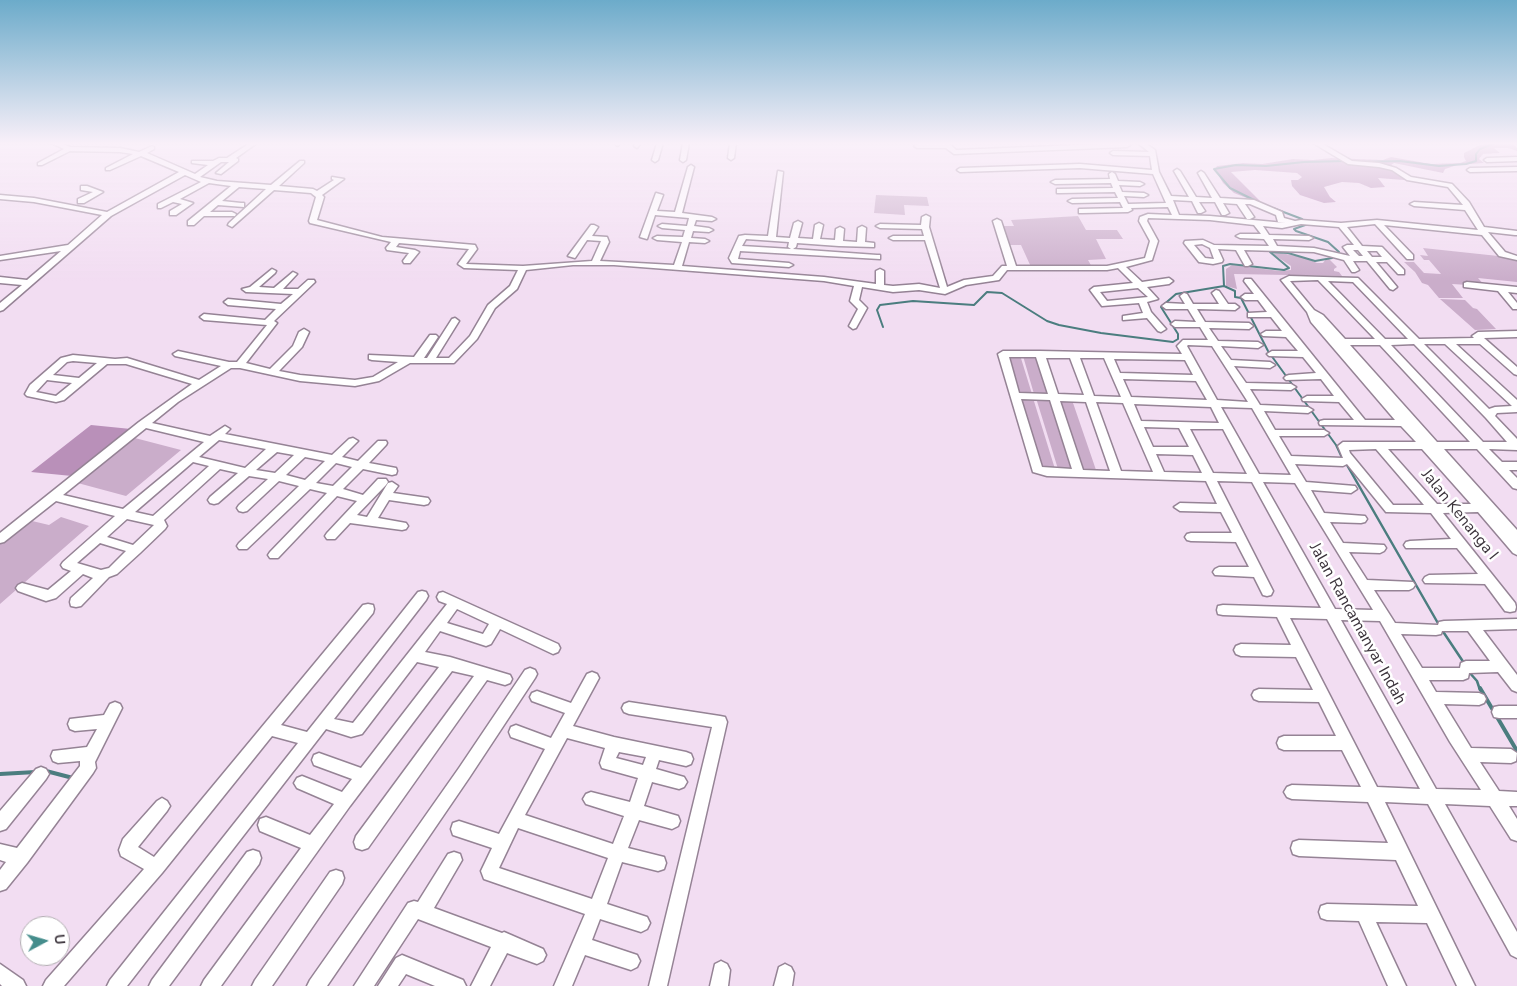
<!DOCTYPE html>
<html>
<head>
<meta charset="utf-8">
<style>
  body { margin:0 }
  #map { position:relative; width:1517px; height:986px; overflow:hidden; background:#f2ddf2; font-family:"Nunito Sans",sans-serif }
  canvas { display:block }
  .north { position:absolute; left:20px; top:916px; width:50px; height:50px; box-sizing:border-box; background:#fff; border:1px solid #b1adb1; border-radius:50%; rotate:84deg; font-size:14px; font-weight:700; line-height:20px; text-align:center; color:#3b333b }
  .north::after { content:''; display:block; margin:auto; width:18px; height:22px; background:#458d8c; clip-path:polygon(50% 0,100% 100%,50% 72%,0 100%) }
</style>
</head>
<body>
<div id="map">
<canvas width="1517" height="986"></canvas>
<div class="north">U</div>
</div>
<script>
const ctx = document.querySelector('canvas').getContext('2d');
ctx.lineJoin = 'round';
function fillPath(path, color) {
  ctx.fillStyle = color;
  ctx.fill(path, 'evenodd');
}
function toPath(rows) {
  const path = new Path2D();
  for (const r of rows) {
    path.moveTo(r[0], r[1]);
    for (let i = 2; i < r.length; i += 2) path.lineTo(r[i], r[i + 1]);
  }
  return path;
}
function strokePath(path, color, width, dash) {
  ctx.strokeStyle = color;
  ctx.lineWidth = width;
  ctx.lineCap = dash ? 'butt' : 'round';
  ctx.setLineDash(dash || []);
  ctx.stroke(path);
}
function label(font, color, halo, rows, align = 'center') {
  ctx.font = font + ' "Nunito Sans",sans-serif';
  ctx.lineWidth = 5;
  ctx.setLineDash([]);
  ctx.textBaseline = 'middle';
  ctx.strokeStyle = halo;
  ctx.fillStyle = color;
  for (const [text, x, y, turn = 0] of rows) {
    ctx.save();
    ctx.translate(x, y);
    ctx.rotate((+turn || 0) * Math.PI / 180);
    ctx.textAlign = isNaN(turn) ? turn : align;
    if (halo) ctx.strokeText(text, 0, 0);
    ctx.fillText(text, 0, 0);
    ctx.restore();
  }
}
const green = toPath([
  [876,195,927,197,929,206,904,205,905,215,874,213],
  [1078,216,1086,230,1117,230,1123,239,1096,239,1106,259,1088,260,1092,267,1031,267,1021,245,1008,245,1001,226,1014,226,1011,220],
  [1423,248,1517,258,1517,282,1478,278,1485,286,1452,284,1463,298,1439,298,1428,285,1422,283,1415,272,1404,262,1414,262,1424,273,1441,274,1429,260,1424,260,1420,255,1428,256],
  [1276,252,1306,258,1317,263,1323,263,1326,259,1329,259,1337,267,1334,269,1334,271,1339,272,1342,276,1234,274,1237,289,1226,286,1226,269,1232,265,1280,271,1291,270,1291,266,1273,254],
  [1440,299,1465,300,1473,308,1477,309,1496,329,1475,330],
  [1007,355,1020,355,1032,394,1019,394],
  [1023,356,1035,356,1048,395,1034,394],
  [1019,398,1033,398,1055,469,1040,468],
  [1036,398,1050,398,1073,470,1058,469],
  [1057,399,1072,400,1096,470,1080,470],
  [131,437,181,450,126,496,74,482],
  [61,517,89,526,0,604,0,542,28,520,49,525]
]);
const forest = toPath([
  [1487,143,1512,143,1517,148,1517,151,1508,148,1494,148,1500,153,1483,154,1479,159,1484,163,1457,165,1445,169,1443,173,1394,163,1390,166,1406,178,1404,180,1378,178,1385,187,1371,188,1359,183,1342,182,1324,187,1330,197,1336,202,1324,203,1300,195,1292,186,1291,180,1298,180,1302,177,1297,173,1255,170,1231,172,1260,201,1254,201,1234,193,1223,183,1215,169,1217,166,1243,163,1262,164,1293,159,1313,160,1331,158,1383,160,1391,157,1431,164,1460,163,1466,161,1464,157,1464,153,1480,145],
  [91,425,131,429,72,476,31,472]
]);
const streamFar2 = toPath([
  [1361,162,1400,161,1439,166,1466,164,1476,161,1476,154,1480,149,1495,143],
  [1254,200,1230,188,1214,169,1236,165,1266,166,1304,162,1345,161],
  [1224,286,1235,291,1235,297,1241,298,1268,351,1336,445,1343,460],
  [883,327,877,310,880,305,913,301,974,305,987,292,1002,293,1047,321,1059,325,1101,333,1173,342,1178,339,1178,334,1161,307,1176,294,1224,286,1223,266,1230,264,1284,270,1289,268,1270,252,1288,253,1315,261,1332,258,1339,252,1328,242,1296,231,1294,229,1308,224,1302,219,1273,208]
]);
const streamFar1 = toPath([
  [1343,458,1439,625],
  [1442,630,1464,663],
  [1469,672,1477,681,1480,690]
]);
const stream = toPath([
  [1480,688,1517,751],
  [46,771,73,778],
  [0,774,36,772]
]);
const minor = toPath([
  [51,143,60,143,70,147,120,148,139,152,152,146,154,147,154,149,147,153,195,174,208,165,192,163,192,161,213,161,219,158,227,158,250,143,257,143,236,158,238,159,238,161,221,174,216,173,229,162,221,162,200,177,217,181,271,185,300,161,304,161,304,163,279,186,313,189,317,191,334,180,332,179,332,177,344,179,322,195,324,197,317,220,382,237,475,245,477,249,466,264,523,266,592,261,601,241,587,240,575,258,568,256,591,225,594,225,598,227,592,236,607,237,609,242,600,261,674,265,682,242,657,240,653,238,657,236,683,237,685,230,662,228,658,226,662,224,687,226,689,218,655,215,647,239,640,237,656,193,663,195,657,211,675,212,688,167,691,165,694,167,682,213,712,217,716,219,712,221,696,220,694,226,709,228,713,230,709,232,693,231,691,238,705,239,709,241,705,243,689,242,682,266,824,277,876,284,876,271,880,269,884,271,884,285,893,286,919,284,940,288,925,240,893,240,889,238,893,236,924,236,922,229,880,228,876,226,880,224,921,225,922,217,926,215,930,217,929,227,947,287,964,280,993,276,1002,266,1007,266,993,221,997,219,1001,221,1016,266,1107,266,1145,258,1150,241,1139,221,1140,217,1148,214,1172,215,1168,207,1131,208,1132,210,1128,212,1082,213,1079,213,1079,209,1123,208,1120,202,1072,203,1068,201,1072,199,1118,198,1115,192,1060,193,1057,193,1057,189,1113,188,1111,183,1055,184,1051,182,1055,180,1110,179,1109,174,1112,172,1115,174,1118,181,1140,182,1144,184,1140,186,1119,185,1122,192,1144,193,1148,195,1144,197,1124,196,1128,204,1166,203,1153,174,1080,168,960,172,957,170,960,168,1080,164,1152,170,1150,156,1113,155,1110,153,1113,151,1149,152,1138,143,1145,143,1155,150,1159,172,1171,196,1189,197,1174,171,1177,169,1180,171,1196,197,1212,198,1198,173,1201,171,1204,173,1220,198,1254,200,1282,212,1284,218,1295,221,1301,220,1341,223,1377,220,1478,230,1465,210,1414,206,1410,204,1414,202,1463,205,1448,187,1407,180,1392,170,1379,167,1348,164,1313,143,1321,143,1352,161,1379,163,1396,168,1411,177,1452,184,1469,202,1484,227,1517,231,1517,235,1515,235,1488,232,1505,252,1517,256,1517,260,1499,256,1482,235,1384,225,1413,255,1413,259,1407,259,1375,224,1347,227,1362,246,1382,247,1404,270,1404,274,1398,274,1387,262,1376,262,1397,287,1393,290,1390,289,1367,261,1353,261,1359,270,1355,272,1352,272,1344,260,1314,252,1244,250,1252,264,1248,266,1245,266,1236,250,1218,249,1223,260,1222,262,1213,264,1199,262,1184,243,1185,241,1203,240,1214,245,1269,246,1264,239,1240,238,1236,236,1240,234,1261,234,1254,225,1210,220,1148,218,1147,221,1158,241,1152,260,1126,267,1142,282,1169,278,1173,281,1169,284,1147,287,1158,299,1147,302,1151,312,1166,329,1161,332,1158,331,1147,318,1123,320,1123,316,1143,313,1139,303,1102,306,1090,290,1094,287,1133,283,1118,268,1107,270,1007,270,999,280,966,285,945,294,919,290,893,292,862,287,859,300,867,308,856,328,853,329,849,326,858,309,850,301,854,286,824,281,614,265,573,265,526,270,517,289,495,308,477,339,454,363,410,363,379,381,355,386,300,381,240,368,231,368,178,402,152,423,210,436,225,426,230,429,225,434,332,455,349,439,353,438,358,441,342,457,358,461,378,441,386,441,387,443,386,445,369,463,396,468,397,471,396,474,392,475,363,469,343,489,363,495,378,479,386,479,388,482,386,485,357,515,367,517,388,483,392,482,398,486,393,493,428,498,430,501,428,504,424,505,389,500,378,518,406,523,408,526,406,529,402,530,350,523,335,539,327,539,325,536,327,533,357,501,337,496,278,558,270,558,268,555,270,552,327,493,310,489,247,549,239,549,237,546,239,543,299,486,279,481,247,511,243,512,239,511,237,508,239,505,268,479,249,476,218,503,214,504,210,503,208,500,210,497,238,473,220,469,164,520,167,526,165,529,140,553,117,574,109,577,81,606,76,607,71,606,70,602,71,598,93,578,83,574,56,598,46,601,18,591,16,588,18,585,22,583,48,590,71,571,63,568,61,565,63,562,115,516,56,501,4,542,0,543,0,533,139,422,192,384,126,364,107,364,64,400,56,402,27,396,25,394,30,385,61,358,73,355,115,359,127,358,199,380,221,366,175,356,173,354,178,351,229,362,237,362,267,325,204,320,200,317,204,314,265,320,276,309,228,305,224,302,228,299,281,304,293,294,246,292,242,289,250,287,272,269,276,271,275,273,259,287,274,288,293,272,297,274,283,289,298,289,308,280,314,280,315,282,274,321,277,323,246,363,270,369,293,346,299,332,304,329,309,332,302,347,279,371,300,375,355,380,373,377,398,362,372,360,369,359,369,355,414,357,430,335,436,335,438,337,424,358,427,358,452,319,455,318,459,321,436,358,449,358,470,336,488,305,510,286,518,270,464,268,458,264,469,249,399,243,396,247,415,250,419,252,410,263,404,263,403,261,409,253,387,250,386,248,391,242,310,223,309,221,316,197,311,193,274,190,232,227,228,225,229,223,266,189,239,187,222,201,241,203,244,203,244,207,218,205,210,212,232,212,236,214,235,216,204,216,194,225,188,225,188,221,231,186,209,183,180,199,193,203,176,215,170,215,170,211,182,204,173,202,161,208,158,208,158,204,201,182,185,175,111,216,3,310,0,311,0,303,22,285,0,283,0,277,27,280,61,251,0,260,0,256,68,245,102,215,34,202,0,199,0,195,34,198,107,212,179,172,141,156,110,170,106,170,106,168,133,154,120,152,70,151,42,165,38,165,38,163,64,149,51,143],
  [1173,200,1192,201,1198,213,1201,213,1205,211,1199,202,1215,202,1222,215,1225,215,1229,213,1223,203,1237,204,1247,219,1250,219,1254,217,1245,204,1250,204,1276,215,1278,222,1285,223,1210,216,1179,215,1173,200],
  [1301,224,1339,227,1354,245,1347,245,1343,247,1350,256,1314,248,1277,246,1273,239,1309,240,1313,238,1309,236,1269,235,1263,226,1282,228,1301,224],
  [1202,244,1210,248,1214,259,1205,258,1194,245,1202,244],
  [1353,250,1358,250,1363,256,1359,256,1353,250],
  [1367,251,1377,251,1382,257,1372,257,1367,251],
  [1138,288,1148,297,1107,301,1100,292,1138,288],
  [73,361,97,363,79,378,53,375,67,362,73,361],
  [47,380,72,383,56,396,36,392,47,380],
  [146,428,204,442,123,509,63,495,146,428],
  [219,440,266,449,245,468,199,457,219,440],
  [277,452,294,455,275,473,256,470,277,452],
  [305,457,325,461,305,480,286,475,305,457],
  [193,462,209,466,153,516,135,512,193,462],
  [336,463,352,467,333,486,316,483,336,463],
  [127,519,154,525,133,545,107,537,127,519],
  [100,543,126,551,109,568,101,570,77,563,100,543],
  [614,143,621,143,617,146,614,143],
  [635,143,641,143,637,148,634,146,635,143],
  [657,143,663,143,658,160,655,162,652,160,657,143],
  [683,143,689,143,686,160,683,162,680,160,683,143],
  [730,143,736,143,734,158,731,160,728,158,730,143],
  [942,143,949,143,956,150,1127,143,1130,145,1127,147,954,154,946,148,917,148,914,146,917,144,942,143],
  [1517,157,1517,161,1487,162,1484,160,1487,158,1517,157],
  [1517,167,1517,171,1470,172,1467,170,1470,168,1517,167],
  [778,171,783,172,776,237,790,238,794,223,798,221,802,223,798,238,813,239,815,225,819,223,823,225,820,239,835,240,836,229,840,227,844,229,843,241,857,242,858,228,862,226,866,228,865,242,874,243,874,247,839,246,797,243,796,247,793,249,877,255,880,255,880,259,740,251,738,259,789,263,793,265,789,267,732,263,729,258,739,236,745,235,768,236,778,171],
  [746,239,789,242,788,247,791,249,742,246,746,239],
  [81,186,87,186,103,192,84,203,78,203,78,199,93,192,81,190,81,186],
  [1289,276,1358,278,1419,339,1474,338,1472,336,1478,332,1517,331,1517,337,1484,338,1517,367,1517,375,1514,374,1480,344,1456,344,1517,400,1517,412,1497,413,1495,416,1517,439,1517,450,1489,449,1502,462,1517,462,1517,470,1509,470,1517,478,1517,489,1513,488,1477,449,1444,449,1517,530,1517,555,1513,553,1478,512,1443,513,1515,603,1516,607,1515,611,1510,612,1505,611,1485,584,1425,583,1423,580,1425,577,1429,575,1478,574,1457,548,1406,548,1404,545,1406,542,1410,541,1451,539,1431,513,1386,512,1347,464,1343,466,1295,464,1306,482,1355,486,1357,489,1351,493,1311,490,1324,513,1365,516,1367,519,1365,522,1361,523,1330,522,1343,543,1384,545,1386,548,1384,551,1380,553,1349,552,1367,580,1413,582,1415,585,1413,588,1409,590,1374,590,1395,623,1438,625,1439,622,1444,621,1517,619,1517,629,1483,630,1517,675,1517,692,1512,690,1498,672,1469,673,1468,678,1463,680,1429,680,1436,692,1479,693,1484,695,1486,699,1484,703,1479,705,1444,704,1471,748,1511,749,1517,753,1516,761,1511,763,1480,762,1499,791,1517,792,1517,806,1509,806,1517,819,1517,841,1511,839,1490,806,1445,804,1517,932,1517,958,1511,955,1428,804,1385,802,1475,986,1457,986,1427,923,1376,922,1406,986,1388,986,1359,921,1327,920,1321,918,1319,912,1321,906,1327,904,1418,906,1396,860,1299,856,1293,854,1291,848,1293,842,1299,840,1388,843,1368,802,1292,799,1287,797,1284,792,1287,787,1292,785,1361,787,1342,750,1284,750,1279,748,1277,743,1279,738,1284,736,1336,736,1319,702,1259,701,1254,699,1252,695,1254,691,1259,689,1313,690,1296,657,1241,656,1236,654,1234,650,1236,646,1241,644,1291,645,1277,617,1223,615,1218,614,1217,610,1218,606,1223,605,1321,608,1252,482,1217,481,1273,591,1271,595,1267,596,1263,595,1254,577,1215,575,1213,572,1215,569,1219,567,1249,567,1236,542,1191,541,1187,540,1185,537,1187,534,1191,533,1232,533,1221,512,1180,511,1174,507,1180,503,1217,504,1206,481,1047,476,1033,472,998,354,1003,351,1040,351,1182,354,1177,346,1183,340,1208,340,1200,327,1175,327,1171,324,1175,321,1196,322,1188,309,1166,309,1162,306,1166,303,1185,304,1180,296,1184,293,1187,294,1193,304,1219,304,1212,293,1216,290,1219,291,1228,304,1235,304,1239,307,1235,310,1197,309,1205,322,1249,323,1253,326,1249,329,1209,328,1218,341,1258,342,1263,345,1258,348,1221,346,1231,360,1270,362,1275,365,1270,368,1234,366,1246,383,1291,384,1296,387,1291,390,1250,389,1260,405,1308,407,1313,410,1308,413,1264,411,1275,430,1324,430,1329,433,1324,436,1279,436,1291,456,1343,458,1338,446,1343,442,1416,442,1401,426,1320,425,1319,423,1320,421,1324,420,1354,420,1339,402,1303,401,1302,399,1307,396,1334,396,1321,379,1286,380,1284,378,1286,376,1289,375,1316,373,1303,357,1269,356,1267,354,1272,351,1298,351,1286,337,1263,336,1261,334,1266,331,1282,331,1271,317,1248,317,1248,313,1267,312,1258,300,1245,300,1241,297,1245,294,1254,294,1244,281,1245,279,1251,279,1365,420,1395,420,1311,322,1307,312,1281,280,1289,276],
  [1318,280,1375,339,1345,339,1323,315,1314,310,1290,281,1318,280],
  [1328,281,1353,282,1408,339,1385,339,1328,281],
  [1414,344,1486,418,1507,442,1483,442,1391,345,1414,344],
  [1424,344,1445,344,1512,406,1495,407,1489,409,1424,344],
  [1188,345,1212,346,1248,402,1217,400,1187,346,1188,345],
  [1350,345,1380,345,1470,442,1437,442,1350,345],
  [1009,357,1036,357,1048,394,1019,393,1009,357],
  [1046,358,1070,358,1084,395,1058,394,1046,358],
  [1080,358,1104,358,1121,397,1094,396,1080,358],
  [1114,359,1185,360,1193,375,1120,373,1114,359],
  [1123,379,1196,381,1207,400,1131,397,1123,379],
  [1021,399,1050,400,1072,469,1042,467,1021,399],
  [1060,401,1086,402,1110,471,1083,470,1060,401],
  [1096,402,1123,403,1153,472,1121,471,1096,402],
  [1134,404,1211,407,1219,423,1141,421,1134,404],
  [1221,407,1252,408,1291,475,1259,474,1221,407],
  [1144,427,1179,428,1189,447,1153,447,1144,427],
  [1190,429,1223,429,1247,474,1213,473,1190,429],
  [1376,449,1424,505,1393,505,1350,453,1349,450,1376,449],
  [1388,449,1422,449,1471,504,1437,504,1388,449],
  [1156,454,1193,455,1202,473,1164,472,1156,454],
  [1263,482,1295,483,1373,610,1335,609,1263,482],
  [1290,618,1327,619,1420,789,1377,787,1290,618],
  [1341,620,1380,621,1450,742,1481,790,1436,789,1341,620],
  [1442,631,1468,631,1490,661,1466,661,1461,663,1460,668,1422,668,1401,634,1436,635,1441,634,1442,631],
  [1467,282,1517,287,1517,293,1508,292,1517,303,1517,309,1513,309,1498,291,1464,287,1464,283,1467,282],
  [422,591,426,592,428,596,426,600,334,719,353,723,447,604,439,601,437,597,439,593,443,592,558,644,560,648,558,652,553,654,500,629,491,644,486,646,440,631,425,652,450,657,510,675,512,679,510,683,505,685,487,680,368,848,362,850,356,848,354,842,356,836,474,676,452,671,350,806,221,986,201,986,204,980,301,848,260,831,258,825,260,819,266,817,310,835,334,804,297,788,294,783,297,778,302,776,342,792,352,779,314,765,312,760,314,755,319,753,361,768,439,667,417,662,362,734,351,737,326,729,127,986,107,986,110,980,298,743,272,736,162,873,64,986,43,986,46,980,144,869,121,856,119,850,123,839,157,801,162,798,167,801,170,806,167,811,138,847,154,857,363,605,368,604,373,605,374,609,373,613,281,725,307,732,418,592,422,591],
  [457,609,489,624,483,634,447,623,457,609],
  [530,668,535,670,537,674,535,678,469,778,327,986,307,986,310,980,459,768,525,670,530,668],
  [592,672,597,674,599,678,573,726,614,737,686,752,691,754,693,759,691,764,686,766,659,760,656,769,684,777,687,782,684,787,679,789,652,782,644,806,678,816,680,821,678,826,672,829,639,820,628,848,664,857,666,863,664,869,658,871,622,862,607,904,647,917,650,923,647,929,641,932,600,919,592,940,637,955,640,961,637,967,631,970,585,955,572,986,554,986,585,914,484,879,481,871,492,848,453,835,451,829,453,823,459,821,499,834,545,749,511,737,509,732,511,727,516,725,551,738,565,713,532,701,530,697,532,693,537,691,571,703,587,674,592,672],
  [567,738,605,748,600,763,602,768,638,778,630,802,591,792,586,794,583,799,586,804,624,816,613,844,525,815,567,738],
  [619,752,646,757,643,765,616,758,619,752],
  [518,828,608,858,592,899,499,868,518,828],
  [115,702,120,704,122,708,95,762,96,768,93,773,27,863,6,889,0,891,0,870,6,862,0,860,0,844,17,848,80,766,80,761,58,763,53,761,51,756,53,751,87,747,97,729,75,731,70,729,68,724,70,719,104,715,110,704,115,702],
  [629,702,720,716,725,717,727,722,667,986,649,986,712,727,629,714,624,712,622,708,624,704,629,702],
  [1499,706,1517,706,1517,718,1499,718,1494,717,1492,712,1494,707,1499,706],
  [41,767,46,769,49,774,46,779,6,829,0,831,0,811,36,769,41,767],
  [253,850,259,852,261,858,259,864,169,986,149,986,152,980,247,852,253,850],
  [454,852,460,854,462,860,434,908,502,933,504,932,543,949,546,955,543,961,537,964,507,953,490,986,471,986,491,947,418,919,374,986,354,986,408,903,414,901,418,902,448,854,454,852],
  [336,870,342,872,344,878,342,884,272,986,252,986,255,980,330,872,336,870],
  [402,955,463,980,466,986,435,986,406,974,398,986,378,986,396,958,402,955],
  [721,961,727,964,730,970,728,986,710,986,715,964,721,961],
  [0,964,23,980,26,986,2,986,0,984,0,964],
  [785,964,791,967,794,973,792,986,774,986,779,967,785,964]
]);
const streetNames = [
  ["Jalan Kenanga I",1459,515,51],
  ["Jalan Rancamanyar Indah",1357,624,61]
];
fillPath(green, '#caadca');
fillPath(forest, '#b990b9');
strokePath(streamFar2, '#4b7d7f', 2);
strokePath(streamFar1, '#4b7d7f', 2.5);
strokePath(stream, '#4b7d7f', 4);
strokePath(minor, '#958395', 3);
fillPath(minor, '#fff');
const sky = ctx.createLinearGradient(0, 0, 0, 281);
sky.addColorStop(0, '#6cabca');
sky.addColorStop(0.51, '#f9f0f9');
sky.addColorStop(1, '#f9f0f900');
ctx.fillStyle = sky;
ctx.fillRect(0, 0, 1517, 281);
label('16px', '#3b333b', '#fff', streetNames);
</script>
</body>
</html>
